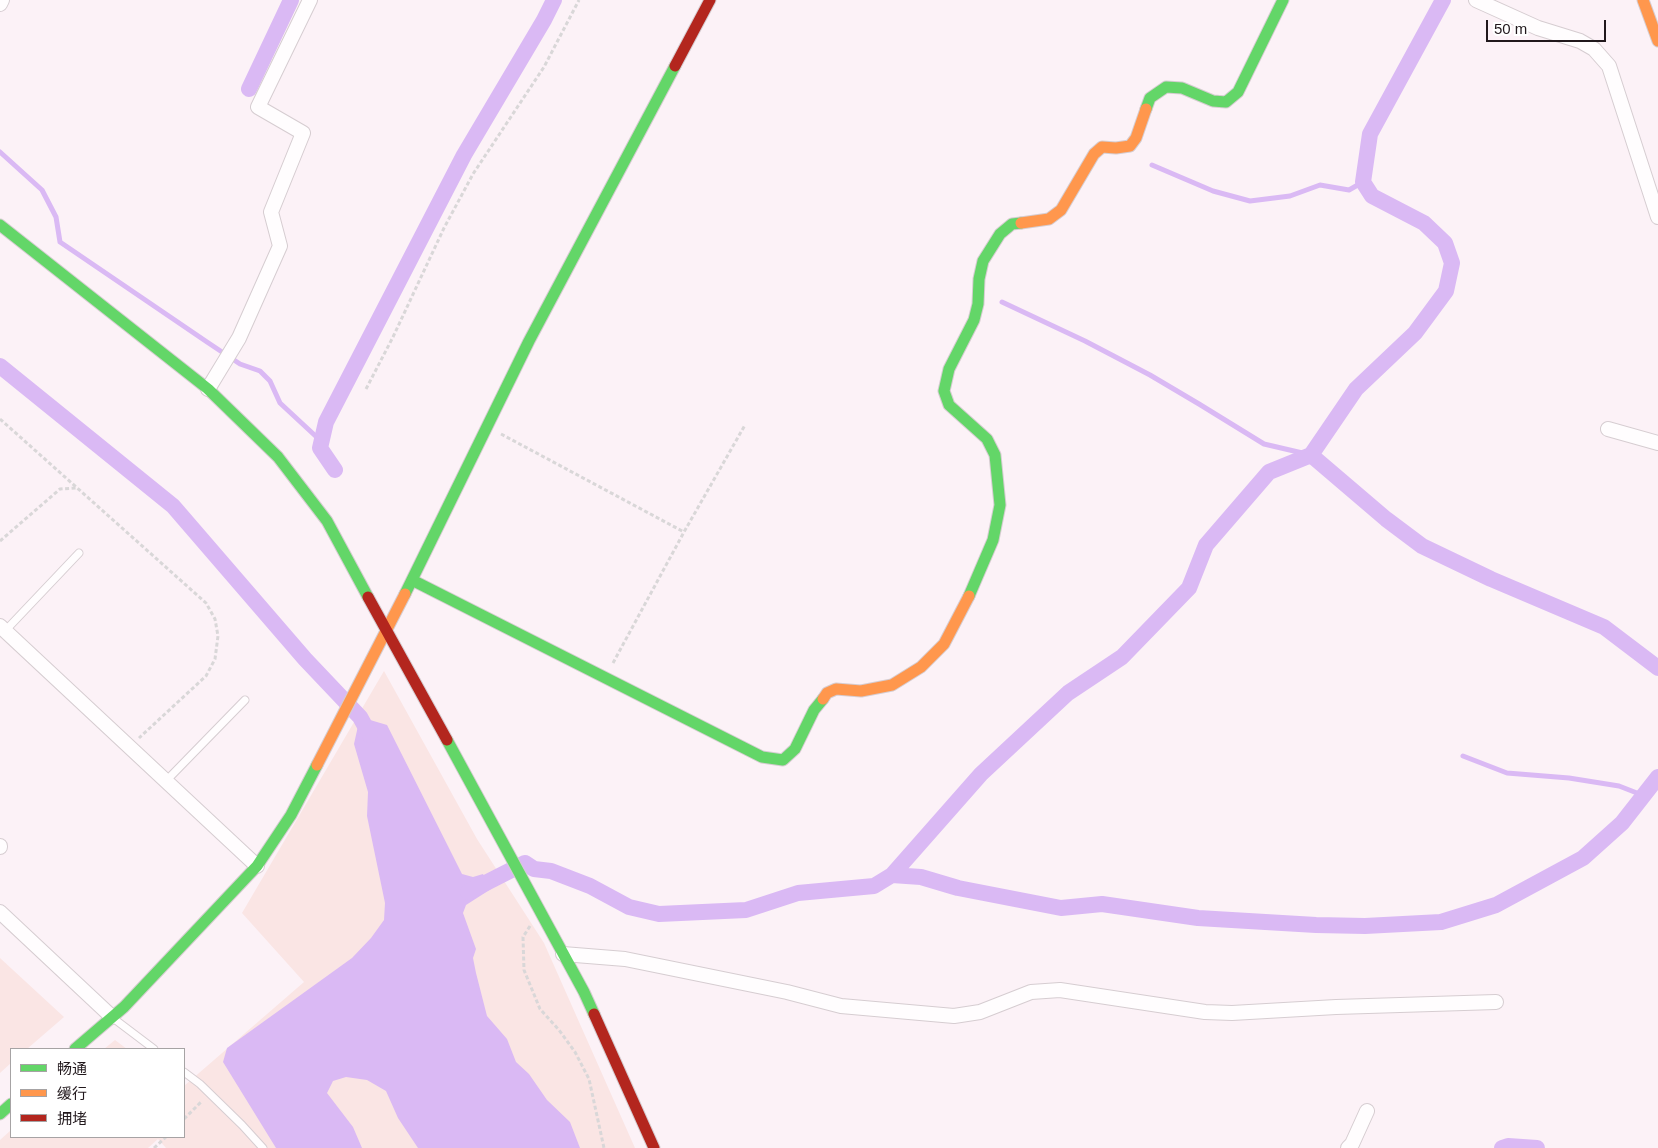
<!DOCTYPE html>
<html>
<head>
<meta charset="utf-8">
<style>
  body { margin:0 }
  #map { position:relative; width:1658px; height:1148px; overflow:hidden; background:#fcf2f7; font-family:Helvetica,"Noto Sans SC",sans-serif }
  canvas { display:block }
  .legend { position:absolute; left:10px; top:1048px; width:175px; height:90px; box-sizing:border-box; background:#fff; border:1px solid #a6a3a4; margin:0; padding:6px 9px; list-style:none; font-size:15px; color:#21181c }
  .legend li { display:flex; align-items:center; gap:10px; height:25px }
  .legend b { width:25px; border:1px solid #a6a3a4 }
  .scale { position:absolute; left:1486px; top:20px; width:120px; height:22px; box-sizing:border-box; border:2px solid #21181c; border-top:0; padding-left:6px; font-size:15px; line-height:18px; white-space:nowrap; color:#21181c; -webkit-text-stroke:4px #fff; paint-order:stroke }
</style>
</head>
<body>
<div id="map">
<canvas width="1658" height="1148"></canvas>
<ul class="legend">
<li><b style="height:6px;background:#63d668"></b>畅通</li>
<li><b style="height:6px;background:#ff974d"></b>缓行</li>
<li><b style="height:6px;background:#b3261e"></b>拥堵</li>
</ul>
<div class="scale">50 m</div>
</div>
<script>
const ctx = document.querySelector('canvas').getContext('2d');
ctx.lineJoin = 'round';
function fillPath(path, color) {
  ctx.fillStyle = color;
  ctx.fill(path, 'evenodd');
}
function toPath(rows) {
  const path = new Path2D();
  for (const r of rows) {
    path.moveTo(r[0], r[1]);
    for (let i = 2; i < r.length; i += 2) path.lineTo(r[i], r[i + 1]);
  }
  return path;
}
function strokePath(path, color, width, dash) {
  ctx.strokeStyle = color;
  ctx.lineWidth = width;
  ctx.lineCap = dash ? 'butt' : 'round';
  ctx.setLineDash(dash || []);
  ctx.stroke(path);
}
const green = toPath([
  [384,671,477,839,544,943,635,1148,166,1148,158,1139,148,1148,0,1148,0,1140,11,1130,11,1137,184,1137,184,1086,304,982,242,913],
  [0,958,64,1017,27,1049,11,1049,11,1063,0,1073],
  [115,1040,127,1049,104,1049]
]);
const water = toPath([
  [360,717,387,725,462,874,473,877,483,874,491,889,466,905,463,913,476,949,473,958,476,973,487,1016,507,1039,516,1062,529,1074,547,1100,570,1122,580,1148,418,1148,398,1118,386,1091,367,1080,346,1077,333,1081,327,1093,353,1127,362,1148,276,1148,223,1062,227,1048,352,958,371,938,384,920,385,903,367,816,368,792,354,744]
]);
const stream = toPath([
  [0,152,42,190,56,217,60,242,207,342,240,364,260,371,270,381,280,403,322,442],
  [1152,165,1213,191,1250,201,1290,196,1320,185,1349,190,1363,182],
  [1002,302,1085,341,1150,375,1199,404,1264,444,1311,455],
  [1463,756,1507,773,1569,778,1619,786,1637,793,1640,800]
]);
const canal = toPath([
  [1443,0,1370,134,1363,182,1372,196,1424,223,1445,243,1452,263,1446,291,1415,333,1356,389,1311,455,1386,519,1422,546,1491,579,1604,627,1658,668],
  [249,89,291,0],
  [0,366,173,506,305,659,360,717,370,735],
  [335,470,320,448,326,422,464,155,544,20,554,0],
  [892,875,921,877,958,888,1061,908,1102,904,1198,918,1316,925,1365,926,1441,922,1496,905,1583,858,1622,823,1658,777],
  [468,892,525,863,534,869,551,871,590,886,629,907,659,914,746,910,798,893,874,886,892,875,981,774,1068,693,1122,657,1189,588,1206,545,1269,472,1311,455],
  [1502,1148,1508,1146,1537,1148]
]);
const path = toPath([
  [366,389,393,337,444,228,473,174,544,67,579,0],
  [0,419,206,603,215,619,218,636,215,659,206,676,139,738],
  [501,434,684,532],
  [0,541,60,489,76,488],
  [613,663,684,532,745,425],
  [530,926,523,937,524,970,540,1009,559,1030,575,1052,589,1079,604,1148],
  [184,1119,202,1101],
  [154,1148,166,1137]
]);
const lane = toPath([
  [5,631,79,553],
  [166,781,245,700],
  [113,1018,154,1049],
  [184,1072,200,1084,242,1125,263,1148]
]);
const street = toPath([
  [1476,0,1538,28,1580,41,1594,49,1609,66,1658,217],
  [0,4,2,0],
  [208,389,239,338,280,246,271,212,303,133,258,107,310,0],
  [1608,429,1658,443],
  [0,626,257,866],
  [0,847,0,846],
  [0,912,112,1017],
  [563,954,625,959,787,992,841,1006,954,1016,980,1012,1031,992,1060,990,1205,1012,1232,1013,1336,1007,1496,1002],
  [1348,1148,1352,1144,1367,1111]
]);
const fast = toPath([
  [1146,109,1150,98,1166,87,1182,88,1213,101,1226,102,1238,92,1283,0],
  [0,225,208,389,278,457,327,521,368,597],
  [412,580,762,757,783,760,795,749,814,710,823,699],
  [405,594,529,341,675,66],
  [969,596,993,540,1000,505,995,455,987,439,949,405,944,391,949,369,974,320,978,304,979,279,983,261,1000,234,1012,224,1021,223],
  [447,740,584,992,594,1014],
  [75,1049,124,1007,257,866,291,815,317,765],
  [0,1114,11,1104]
]);
const slow = toPath([
  [1643,0,1658,41],
  [1021,223,1049,219,1061,210,1094,154,1102,147,1116,148,1130,146,1136,138,1146,109],
  [823,699,827,693,836,689,861,691,892,685,921,667,944,644,969,596],
  [317,765,405,594]
]);
const jam = toPath([
  [675,66,710,0],
  [368,597,447,740],
  [594,1014,654,1148]
]);
fillPath(green, '#fae5e4');
fillPath(water, '#dab9f4');
strokePath(stream, '#dab9f4', 5);
strokePath(canal, '#dab9f4', 16);
strokePath(lane, '#d6cdd1', 9);
strokePath(street, '#d6cdd1', 16);
strokePath(fast, '#d6cdd1', 13);
strokePath(slow, '#d6cdd1', 13);
strokePath(jam, '#d6cdd1', 13);
strokePath(path, '#d9d7d8', 3, [4, 2.5]);
strokePath(lane, '#fffdfe', 7);
strokePath(street, '#fffdfe', 14);
strokePath(fast, '#63d668', 11);
strokePath(slow, '#ff974d', 11);
strokePath(jam, '#b3261e', 11);
</script>
</body>
</html>
